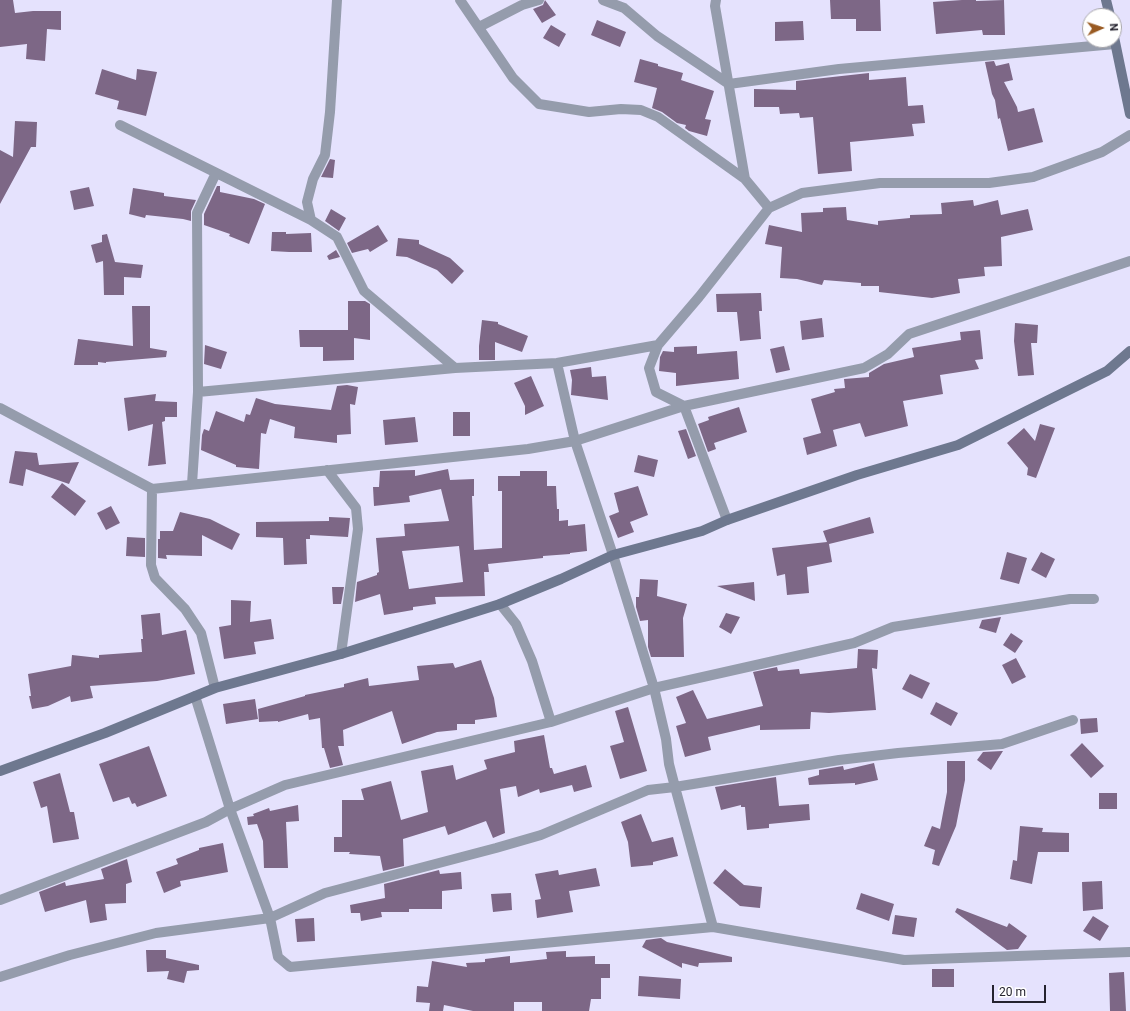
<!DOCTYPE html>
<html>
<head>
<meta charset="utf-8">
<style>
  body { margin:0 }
  #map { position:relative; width:1130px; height:1011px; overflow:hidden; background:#e5e2fd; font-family:Roboto,sans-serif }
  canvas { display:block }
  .north { position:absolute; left:1082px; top:8px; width:40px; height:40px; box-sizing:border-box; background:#fff; border:1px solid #a8a7ac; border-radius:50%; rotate:87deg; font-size:11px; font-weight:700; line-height:16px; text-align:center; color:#25232f }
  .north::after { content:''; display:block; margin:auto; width:14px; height:18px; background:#995a22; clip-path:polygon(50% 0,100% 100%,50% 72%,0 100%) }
  .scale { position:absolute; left:992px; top:985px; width:54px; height:18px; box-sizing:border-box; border:2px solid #25232f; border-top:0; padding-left:5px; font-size:12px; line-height:14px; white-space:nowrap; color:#25232f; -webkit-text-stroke:3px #fff; paint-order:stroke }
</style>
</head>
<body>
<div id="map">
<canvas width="1130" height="1011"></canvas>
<div class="north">N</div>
<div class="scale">20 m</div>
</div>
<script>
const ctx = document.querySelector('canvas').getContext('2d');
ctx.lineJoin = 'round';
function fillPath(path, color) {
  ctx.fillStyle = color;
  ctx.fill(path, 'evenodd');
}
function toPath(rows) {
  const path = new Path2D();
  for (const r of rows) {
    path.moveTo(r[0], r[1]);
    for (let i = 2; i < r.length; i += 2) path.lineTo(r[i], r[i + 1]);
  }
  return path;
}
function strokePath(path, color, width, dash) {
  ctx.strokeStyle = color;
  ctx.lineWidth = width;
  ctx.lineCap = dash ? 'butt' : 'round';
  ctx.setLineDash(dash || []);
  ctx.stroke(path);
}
const building = toPath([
  [0,0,13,0,15,13,33,11,61,11,61,30,47,29,45,61,26,59,27,44,0,47],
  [545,0,556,15,542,23,533,9,543,5],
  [830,0,880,0,881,31,856,31,856,19,831,19],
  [962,0,976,0,976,1,1004,0,1005,35,983,35,982,30,936,34,933,2],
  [597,20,626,32,620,47,591,35],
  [803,21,804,40,775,41,775,22],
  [551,25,566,34,559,47,543,38],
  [640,59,658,64,658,66,683,73,681,80,714,91,705,119,711,120,707,136,689,131,685,128,686,125,677,123,662,112,652,108,657,88,634,82],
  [994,61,996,66,1009,63,1013,80,1004,82,1017,107,1018,112,1034,108,1043,142,1008,151,1000,118,998,119,995,100,992,94,985,62],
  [102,69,136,80,137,69,157,72,146,116,117,109,119,101,95,94],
  [869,73,869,80,906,77,908,106,923,105,925,123,912,124,914,136,850,142,852,171,818,174,813,117,800,118,799,113,780,114,779,107,754,107,754,89,796,90,796,81],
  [15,121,37,122,36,147,31,147,0,204,0,150,13,157],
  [330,159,335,160,333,178,321,177],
  [217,186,220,186,220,192,254,199,265,204,249,244,229,236,230,234,204,225,204,214],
  [89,187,94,206,74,210,70,191],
  [133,188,164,193,164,196,196,200,191,211,191,221,183,219,146,215,145,218,129,214],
  [973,200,974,206,998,200,1001,215,1028,209,1033,230,1001,237,1002,266,984,267,985,276,958,279,960,293,932,298,879,292,879,286,861,286,861,283,824,280,822,285,797,279,780,278,782,247,765,244,769,225,802,232,801,213,823,212,823,208,846,207,847,220,878,225,878,221,910,218,910,215,942,214,941,203],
  [331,209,346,218,339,231,325,221],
  [378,225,388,241,370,252,368,249,352,253,347,243],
  [272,232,286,232,286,234,311,233,312,252,289,252,271,251],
  [107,234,115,262,143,265,141,278,124,277,124,295,104,295,103,261,96,263,91,245,102,242,102,235],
  [398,238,419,240,419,244,450,258,464,271,452,284,437,270,407,257,396,256],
  [336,250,340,257,329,260,327,256],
  [761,293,762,311,759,311,761,339,740,341,737,312,717,312,716,294],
  [348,301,365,301,370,304,370,340,354,338,354,360,323,361,323,347,300,347,299,330,348,330],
  [132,306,150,306,150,348,167,351,166,357,106,362,106,363,98,362,98,365,74,365,78,339,133,346],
  [822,318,824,337,802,340,800,321],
  [482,320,498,322,498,324,528,336,522,352,495,342,495,360,479,360,479,346],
  [1015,323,1038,325,1037,343,1031,343,1034,375,1018,376,1014,341],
  [980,330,983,359,975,360,979,369,940,375,943,394,903,401,908,426,865,437,860,423,833,430,837,446,807,455,803,438,821,433,811,399,835,392,834,389,845,388,844,379,869,377,869,373,884,364,914,357,912,348,961,340,960,332],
  [205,345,227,352,221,369,204,364],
  [697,346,697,354,737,351,739,379,676,386,676,373,659,371,660,357,663,351,674,352,674,347],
  [784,346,790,370,776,373,770,349],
  [591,367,592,377,606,376,608,400,571,395,572,380,570,370],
  [531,376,544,406,525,415,525,406,514,383],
  [347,385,358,387,355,405,350,404,351,434,337,435,337,443,294,438,295,427,270,419,266,434,261,433,259,469,236,467,236,465,201,450,202,435,204,429,209,431,216,411,244,422,246,414,250,415,256,398,275,404,331,410,337,386],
  [156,394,155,401,177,402,177,417,165,417,165,421,162,422,166,464,148,466,153,424,128,431,124,398],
  [739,407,747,432,714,443,716,449,708,452,698,424,709,420,708,417],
  [453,412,470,412,470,436,453,436],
  [415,417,418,442,385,445,383,420],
  [1040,424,1055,428,1036,478,1027,475,1028,468,1007,443,1024,428,1035,441],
  [686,429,696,456,688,459,678,431],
  [15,451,37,453,39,465,79,462,69,484,26,469,23,486,9,483],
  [638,455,658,460,654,477,634,472],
  [448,469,450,480,474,479,474,496,472,496,474,550,502,548,502,491,498,491,498,476,520,476,520,471,547,471,547,486,556,486,557,509,559,509,559,521,568,520,568,526,585,524,587,551,570,553,570,554,543,556,543,558,488,564,489,572,484,572,485,596,435,597,436,604,413,607,413,610,384,615,380,594,355,602,357,582,377,575,377,573,379,572,376,538,405,536,404,524,449,521,441,489,409,496,410,502,374,506,373,487,379,487,380,471,415,470,415,476],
  [459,546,463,582,409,589,402,551],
  [62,483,86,501,75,516,51,497],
  [638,486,648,515,630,522,634,532,618,538,609,516,619,512,614,493],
  [111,506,120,523,106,530,97,513],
  [180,512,210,519,240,534,232,550,202,535,202,556,166,555,167,559,158,558,158,539,160,539,160,531,173,531],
  [329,517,350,518,348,537,310,535,310,539,306,539,307,564,284,565,283,538,256,537,256,522,329,521],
  [870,517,874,533,829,544,832,562,807,567,809,593,787,595,785,574,777,576,772,548,827,542,823,531],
  [127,537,145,538,145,557,126,556],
  [1007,552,1027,558,1019,584,1000,579],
  [1041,552,1055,559,1046,578,1031,570],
  [640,579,658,580,657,596,687,604,683,618,684,657,651,657,648,647,648,620,640,621,636,607,636,597,639,597],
  [754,582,755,601,717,586],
  [332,587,344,587,341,604,333,604],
  [231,600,251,601,250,622,271,619,274,639,254,642,256,654,224,659,219,627,231,625],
  [160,613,162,635,186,630,195,674,157,681,90,686,93,698,71,702,70,696,48,706,32,709,29,696,31,696,28,674,71,666,72,655,99,658,99,655,142,652,141,639,143,639,141,615],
  [726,613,740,617,731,634,719,627],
  [1001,617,996,633,979,628,982,620],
  [1011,633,1023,641,1015,653,1003,645],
  [858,649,878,650,877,669,872,668,876,710,829,713,811,712,810,729,760,730,760,725,708,737,711,750,685,757,676,726,686,723,676,697,693,690,707,719,763,706,753,672,777,667,778,671,799,669,800,674,857,668],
  [1016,658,1026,677,1012,684,1002,665],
  [481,660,494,698,497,717,475,720,475,724,457,724,457,730,437,732,402,744,392,711,343,730,344,746,338,746,343,765,330,768,324,748,322,748,320,718,309,720,308,714,278,722,278,721,259,722,258,709,305,696,305,695,344,687,344,684,368,678,369,686,419,680,417,666,453,663,455,668],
  [910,674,930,683,922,699,902,689],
  [255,699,258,719,226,724,223,704],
  [936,702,958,713,951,726,930,714],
  [628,707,647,771,620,779,610,746,624,742,615,711],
  [1097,718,1098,732,1081,734,1080,719],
  [544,735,550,768,552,768,554,774,586,765,592,787,574,792,572,785,540,793,539,789,518,797,516,786,500,789,505,833,493,838,486,821,448,835,445,826,403,839,404,866,383,871,380,856,349,854,350,852,334,852,334,837,342,837,342,800,364,800,361,789,391,781,401,820,428,812,421,771,453,765,456,780,487,769,484,760,515,752,514,741],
  [1082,743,1104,766,1091,778,1070,755],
  [149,746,167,796,137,807,135,803,132,804,129,797,113,802,99,764],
  [1002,751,1003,751,991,770,977,760,983,752],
  [947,761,965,761,965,780,956,826,939,866,932,864,935,850,924,846,932,826,940,829,947,792],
  [874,763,878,780,855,785,855,783,809,785,808,778,819,775,819,770,843,766,844,770],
  [60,773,70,812,74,812,79,839,53,843,47,806,41,808,33,782],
  [776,777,779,806,809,804,810,820,769,824,769,828,747,830,745,807,741,807,741,805,721,810,715,787],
  [1099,793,1117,793,1117,809,1099,809],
  [298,805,299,821,286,822,288,868,264,868,263,841,257,824,248,825,247,817,254,816,253,814,269,808,270,811],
  [641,814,652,842,673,837,678,856,653,862,653,865,631,867,628,842,621,822],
  [1020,826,1043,828,1042,832,1069,833,1069,852,1038,852,1032,884,1010,879,1013,860,1017,861],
  [223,843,228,872,180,881,181,886,164,893,156,872,178,864,176,859,199,850,199,848],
  [127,859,132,882,126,884,126,903,105,904,107,920,90,923,86,900,45,912,39,892,65,882,66,886,104,879,101,869],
  [596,868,600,886,569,891,573,912,537,918,535,900,541,899,535,874,558,870,559,875],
  [725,869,744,885,762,887,760,908,740,906,713,883],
  [439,870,440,874,461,872,462,889,442,891,442,909,409,909,409,912,381,912,382,917,361,921,360,913,351,913,350,905,385,898,384,884],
  [1102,881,1103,909,1083,911,1082,882],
  [511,893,512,910,493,912,491,894],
  [861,893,894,904,889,921,856,909],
  [957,908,1007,927,1009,923,1027,936,1018,949,1007,950,955,912],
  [895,915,917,918,914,937,892,934],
  [1093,916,1109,926,1100,941,1083,931],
  [314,918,315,941,297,942,295,919],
  [661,938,667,942,732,957,732,962,699,963,698,967,682,963,682,968,642,947,646,940],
  [146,950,166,950,166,958,199,965,199,970,187,971,184,983,167,979,169,971,147,972],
  [566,951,566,957,595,956,595,964,610,964,610,978,601,978,601,999,591,999,589,1011,542,1011,542,1002,514,1002,514,1011,473,1011,444,1005,443,1011,429,1011,430,1003,416,1002,417,986,428,987,432,961,467,967,466,963,485,962,485,959,510,956,510,963,547,959,546,952],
  [932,969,954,969,954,987,932,987],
  [1124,972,1126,1011,1110,1011,1109,973],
  [639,976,681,979,680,999,638,996]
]);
const street = toPath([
  [337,0,330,112,325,155,313,179,307,202,311,220,337,237,364,291,455,368],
  [460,0,513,78,539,104,589,112,621,109,641,110,658,117,745,179,769,208],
  [603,0,624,8,657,36,729,84,839,69,1115,44],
  [716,0,715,6,745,179],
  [479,27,522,5,539,0],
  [120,125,311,220],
  [198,392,455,368,557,363,658,345],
  [0,408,152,489,151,565,155,578,185,609,201,633,215,688],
  [327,470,356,508,358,529,341,654],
  [192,484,198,392,197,213,216,173],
  [152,489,528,449,575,441,684,406,864,368,888,354,909,334,1130,261],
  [727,520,684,406,656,392,649,368,658,345,699,297,769,208,802,193,880,183,989,183,1033,177,1102,152,1130,135],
  [500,604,516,624,532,661,551,722],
  [195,696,230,809,270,918,278,957,290,967,713,927,904,960,1130,952],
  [0,900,206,822,230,809,285,785,551,722,654,688,854,643,893,627,1070,599,1094,599],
  [713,927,675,787,839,760,898,753,1002,744,1073,720],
  [0,977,70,955,156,933,270,918,325,893,496,848,541,835,648,790,675,787,669,764,666,739,654,688,613,555,575,441,557,363]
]);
const secondary = toPath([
  [1106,0,1110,16],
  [1114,37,1130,114],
  [0,771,105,733,215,688,341,654,500,604,561,579,613,555,702,531,727,520,857,475,958,445,1107,371,1130,351]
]);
fillPath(building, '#7d6786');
strokePath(street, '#959cac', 10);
strokePath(secondary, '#6e788f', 10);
</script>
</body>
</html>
